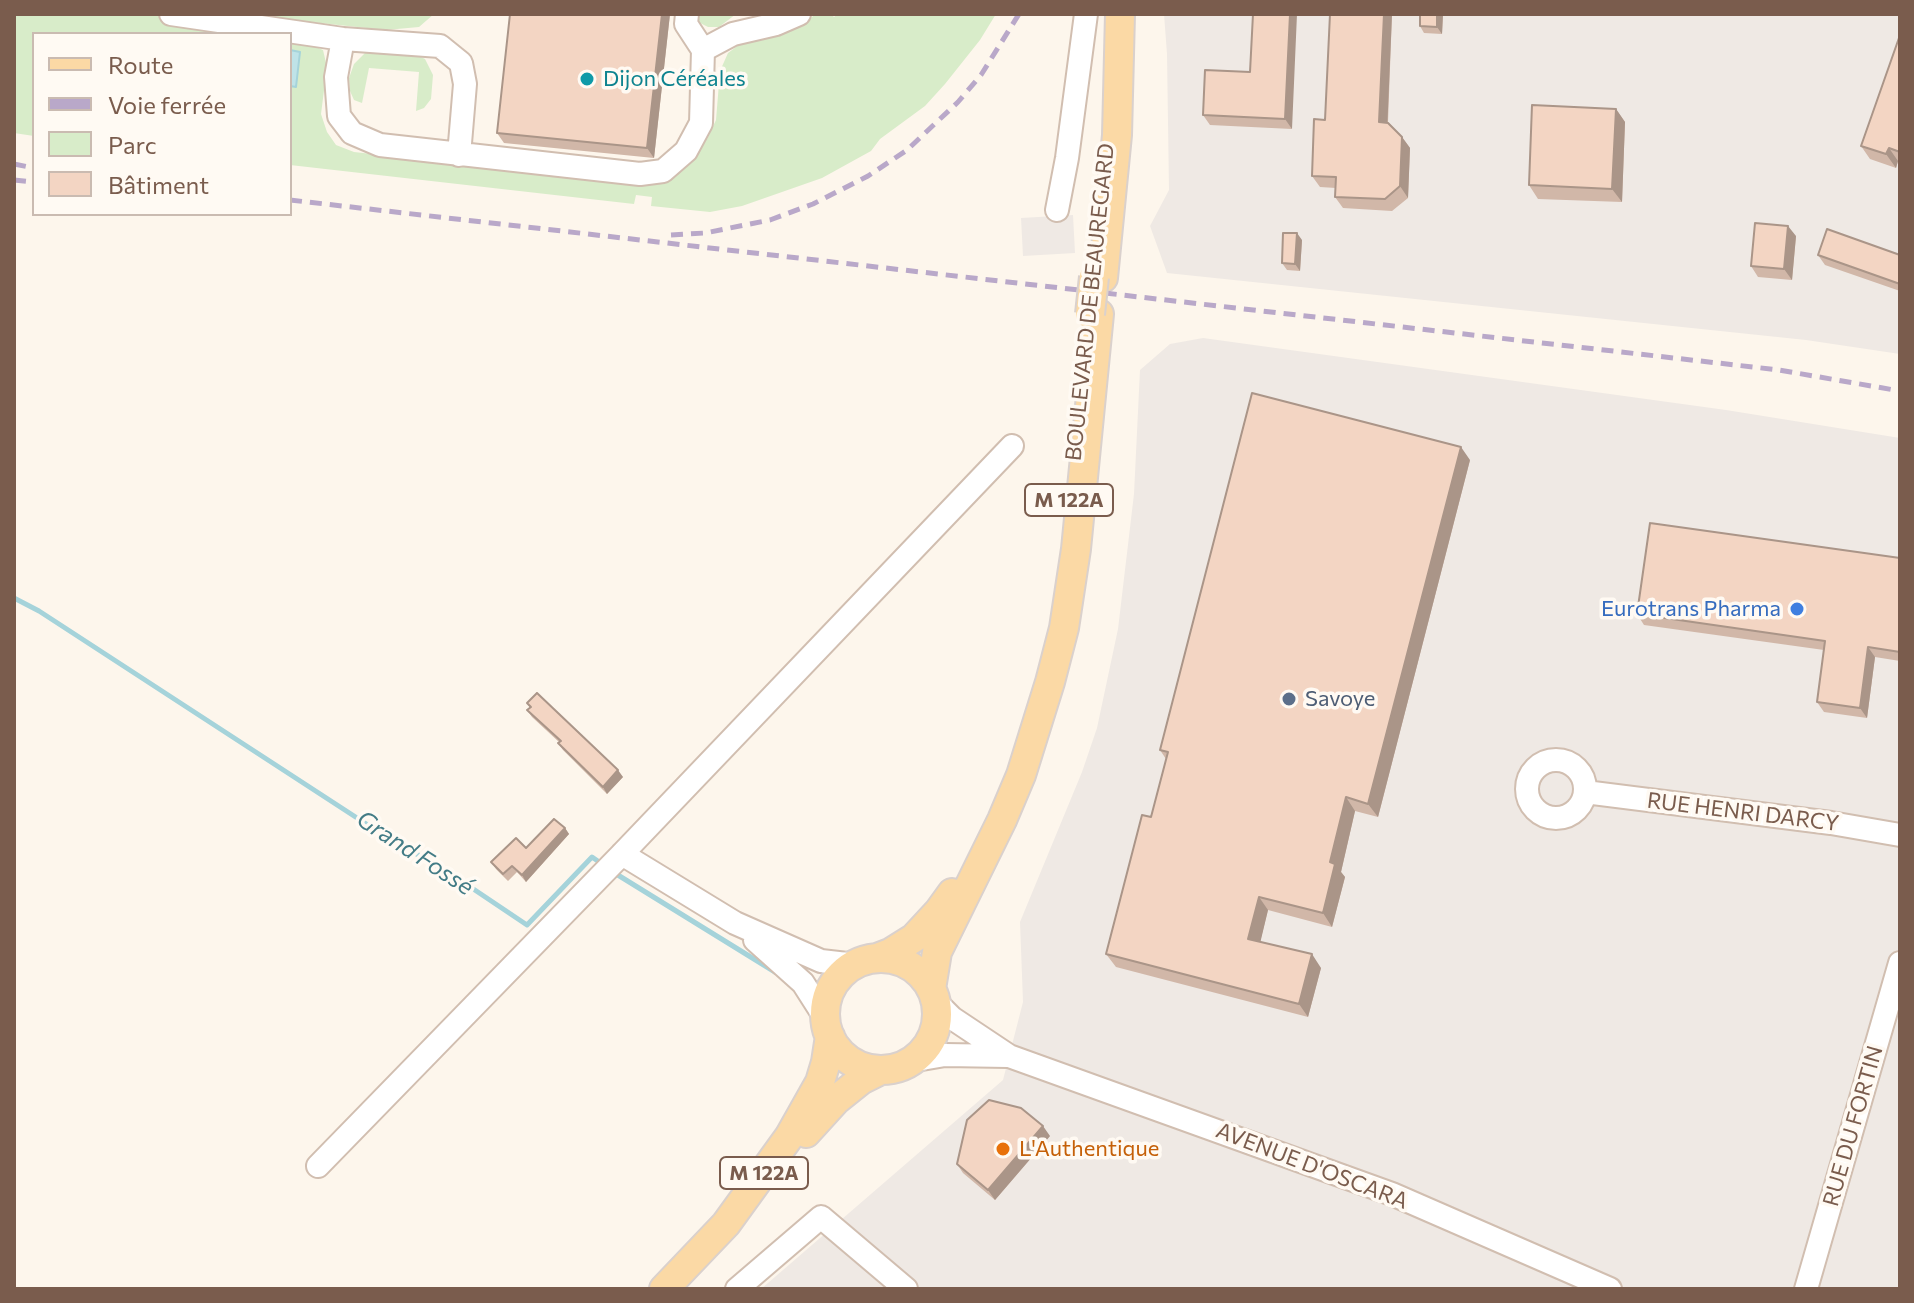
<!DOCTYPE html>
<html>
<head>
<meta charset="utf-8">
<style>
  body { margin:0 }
  #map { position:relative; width:1914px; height:1303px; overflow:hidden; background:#fdf6ec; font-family:Commissioner,sans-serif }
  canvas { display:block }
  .frame { position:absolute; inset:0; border:16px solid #7a5c4d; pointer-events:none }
  .legend { position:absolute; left:32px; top:32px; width:260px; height:184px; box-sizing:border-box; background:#fffaf3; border:2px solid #cabbb1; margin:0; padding:10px 14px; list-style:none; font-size:24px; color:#7a5c4d }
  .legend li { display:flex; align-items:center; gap:16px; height:40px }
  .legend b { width:40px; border:2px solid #cabbb1 }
</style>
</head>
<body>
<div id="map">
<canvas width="1914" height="1303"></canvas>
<div class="frame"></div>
<ul class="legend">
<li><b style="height:10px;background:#fbd9a5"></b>Route</li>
<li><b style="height:10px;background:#b9a8c9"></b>Voie ferrée</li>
<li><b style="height:22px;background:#d8ecc9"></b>Parc</li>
<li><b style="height:22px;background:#f3d5c3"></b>Bâtiment</li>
</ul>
</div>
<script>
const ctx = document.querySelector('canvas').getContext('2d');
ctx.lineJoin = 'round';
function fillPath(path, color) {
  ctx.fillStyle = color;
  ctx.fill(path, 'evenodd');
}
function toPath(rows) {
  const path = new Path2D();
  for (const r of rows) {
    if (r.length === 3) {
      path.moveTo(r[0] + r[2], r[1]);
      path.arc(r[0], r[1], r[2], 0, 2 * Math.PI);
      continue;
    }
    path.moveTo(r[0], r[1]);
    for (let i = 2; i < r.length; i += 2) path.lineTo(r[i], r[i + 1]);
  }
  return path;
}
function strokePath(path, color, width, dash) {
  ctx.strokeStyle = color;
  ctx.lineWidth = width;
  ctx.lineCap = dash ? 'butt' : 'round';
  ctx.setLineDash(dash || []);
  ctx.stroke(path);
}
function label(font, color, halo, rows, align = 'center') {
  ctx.font = font + ' Commissioner,sans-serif';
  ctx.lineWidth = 7;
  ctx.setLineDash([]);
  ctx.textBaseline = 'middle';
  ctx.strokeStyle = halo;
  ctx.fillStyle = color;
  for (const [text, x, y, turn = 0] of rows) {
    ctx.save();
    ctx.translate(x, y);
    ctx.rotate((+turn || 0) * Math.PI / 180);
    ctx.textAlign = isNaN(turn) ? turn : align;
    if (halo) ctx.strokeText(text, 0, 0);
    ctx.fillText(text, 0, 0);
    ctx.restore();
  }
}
const industrial = toPath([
  [1164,14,1900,14,1900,354,1806,340,1167,273,1150,226,1169,190,1167,54],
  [1073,215,1075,253,1023,256,1021,218],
  [1203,338,1726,410,1900,438,1900,1289,761,1289,1003,1080,1023,1002,1020,922,1082,772,1097,728,1118,629,1134,494,1140,370,1170,344]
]);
const green = toPath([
  [14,14,155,14,179,26,235,34,34,34,34,136,14,133],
  [234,14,434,14,419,27,386,30],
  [736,14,719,27,708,27,700,23,695,15],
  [816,14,831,14,834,17,838,14,996,14,980,40,945,84,925,106,880,139,871,151,822,178,742,206,710,212,651,206,652,197,636,195,634,204,290,165,290,42,312,45,323,50,327,67,321,114,327,132,336,145,354,152,653,185,668,178,690,162,707,139,716,120,720,71,728,53,744,41,805,22],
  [373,52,417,55,425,59,433,75,431,99,424,108,416,111,419,72,369,68,362,103,354,100,350,91,349,78,354,64,365,53]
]);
const water = toPath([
  [290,50,300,52,296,87,290,86,290,50]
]);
const stream = toPath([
  [14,598,39,611,374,829,454,876,527,925,592,857,602,864],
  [613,872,775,972]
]);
const minor = toPath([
  [171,14,343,39,440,46,461,63,465,84,459,155],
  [687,14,686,24,703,50],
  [343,39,336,77,339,116,352,133,380,145,640,174,663,171,686,151,701,123,703,50,733,34,776,24,799,14],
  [1057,210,1067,158,1086,14],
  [1556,789,29],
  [1585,792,1831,823,1900,835],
  [622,854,735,923,821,961,856,965],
  [755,940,803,983,826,1019],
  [936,1002,952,1018,1009,1056,1392,1194,1610,1289],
  [910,1061,945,1055,1008,1056],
  [318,1166,622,854,1012,446],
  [737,1289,821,1217,906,1289],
  [1806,1289,1900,963]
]);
const major = toPath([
  [1103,278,1117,135,1120,14],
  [877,958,890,953,914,938,939,911,952,893],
  [881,1014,56],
  [931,989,937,952,1002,820,1021,775,1050,682,1064,628,1076,549,1099,314],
  [806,1133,836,1100,861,1080,881,1070],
  [664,1289,726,1224,789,1137,820,1082,826,1062,830,1036]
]);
const rail = toPath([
  [14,164,34,168],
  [14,180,34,182],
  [290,200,1779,370,1900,391],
  [671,235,705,233,770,220,813,204,868,176,907,150,958,102,981,75,1019,14]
]);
const majorBridge = toPath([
  [1090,314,1094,277]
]);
const wall = toPath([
  [670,14,654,158,504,143,497,133],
  [1204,14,1230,14,1230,16],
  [1253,14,1292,129,1210,125,1203,115,1250,72],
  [1330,14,1392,14,1388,122,1402,137,1410,148,1408,198,1392,211,1343,208,1335,197,1336,188,1320,187,1312,176,1325,120],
  [1443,14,1442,34,1424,33,1420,26],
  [1900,35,1900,162,1898,161,1896,168,1870,159,1861,146],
  [1616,109,1625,122,1622,202,1538,199,1529,185],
  [1796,236,1792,280,1758,277,1751,266],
  [1302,240,1300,271,1287,270,1282,263],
  [1818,255,1900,255,1900,291,1825,265],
  [1470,460,1378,817,1355,811,1341,872,1345,877,1332,927,1268,910,1260,942,1321,968,1308,1017,1116,967,1106,954,1151,817,1166,759,1160,750],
  [1900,558,1900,661,1875,657,1867,718,1824,712,1817,702,1824,650,1644,625,1637,614],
  [527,703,623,777,607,794,563,750,558,743,559,742,532,717,527,710,530,708],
  [565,828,569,834,526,882,517,872,508,881,496,869,491,862,526,848],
  [1050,1136,995,1200,963,1173,957,1164]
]);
const shadedWall = toPath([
  [662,14,670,14,654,158,647,148],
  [1290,14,1297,14,1292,129,1285,119],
  [1384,14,1392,14,1387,133,1379,122],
  [1437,14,1443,14,1442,34,1437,27],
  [1616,109,1625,122,1622,202,1612,189],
  [1402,137,1410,148,1408,198,1400,186],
  [1889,148,1898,161,1896,168,1886,154],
  [1788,226,1796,236,1792,280,1784,269],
  [1297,233,1302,240,1300,271,1295,264],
  [1461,447,1470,460,1378,817,1368,804],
  [1868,647,1875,657,1867,718,1860,708],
  [618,770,623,777,607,794,603,787],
  [1346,797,1355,811,1341,872,1345,877,1332,927,1323,913,1330,862],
  [565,828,569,834,526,882,522,875],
  [1259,897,1268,910,1258,952,1248,939],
  [1312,954,1321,968,1308,1017,1299,1004],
  [1043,1126,1050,1136,995,1200,988,1190]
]);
const building = toPath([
  [510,14,662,14,647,148,497,133,510,14],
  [1253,14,1290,14,1285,119,1203,115,1205,70,1250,72,1253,14],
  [1330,14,1384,14,1379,122,1388,123,1402,137,1400,186,1385,199,1335,197,1336,177,1312,176,1314,119,1325,120,1330,14],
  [1420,14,1437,14,1437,27,1420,26,1420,14],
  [1900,35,1900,152,1889,148,1886,154,1861,146,1900,35],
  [1532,105,1616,109,1612,189,1529,185,1532,105],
  [1755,223,1788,226,1784,269,1751,266,1755,223],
  [1827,229,1900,255,1900,284,1818,255,1827,229],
  [1283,233,1297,233,1295,264,1282,263,1283,233],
  [1252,393,1461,447,1368,804,1346,797,1330,862,1335,864,1323,913,1259,897,1248,939,1312,954,1299,1004,1106,954,1142,815,1151,817,1168,752,1160,750,1252,393],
  [1650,523,1900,558,1900,652,1868,647,1860,708,1817,702,1825,641,1637,614,1650,523],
  [537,693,618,770,603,787,558,743,561,741,527,710,531,707,527,703,537,693],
  [554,819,565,828,522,875,512,866,503,874,491,862,516,838,526,848,554,819],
  [989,1100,1021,1108,1043,1126,988,1190,957,1164,967,1120,989,1100]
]);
const markers = [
  [587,79,8,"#0f9aa8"],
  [1797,609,8,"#3f7fe0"],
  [1289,699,8,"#5c6f8a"],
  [1003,1149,8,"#e8710a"]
];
const shields = [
  [1069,500,88],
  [764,1173,88]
];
const shieldNames = [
  ["M 122A",1069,500],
  ["M 122A",764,1173]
];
const cultureNames = [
  ["Dijon Céréales",603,79]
];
const streetNames = [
  ["BOULEVARD DE BEAUREGARD",1090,302,-84],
  ["RUE HENRI DARCY",1743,812,7],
  ["RUE DU FORTIN",1853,1126,-74],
  ["AVENUE D'OSCARA",1312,1166,21]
];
const shopNames = [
  ["Eurotrans Pharma",1781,609]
];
const serviceNames = [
  ["Savoye",1305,699]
];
const foodNames = [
  ["L'Authentique",1019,1149]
];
const waterNames = [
  ["Grand Fossé",415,853,33]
];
fillPath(industrial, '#efe9e4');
fillPath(green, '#d8ecc9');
fillPath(water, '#bfe3e8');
strokePath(water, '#a5d3da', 2);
strokePath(stream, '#a5d3da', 5);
strokePath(minor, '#d1beb0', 26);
strokePath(major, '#dad1cd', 32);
strokePath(minor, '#fff', 22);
strokePath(major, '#fbd9a5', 28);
strokePath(rail, '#b9a8c9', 5, [12, 8]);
strokePath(majorBridge, '#dad1cd', 32, []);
strokePath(majorBridge, '#fbd9a5', 28);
fillPath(wall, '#d1b7a8');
fillPath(shadedWall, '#aa9588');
fillPath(building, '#f3d5c3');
strokePath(building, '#aa9588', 2);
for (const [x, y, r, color] of markers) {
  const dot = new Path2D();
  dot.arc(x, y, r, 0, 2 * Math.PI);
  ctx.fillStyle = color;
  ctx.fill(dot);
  strokePath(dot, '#fffaf3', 3);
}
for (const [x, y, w] of shields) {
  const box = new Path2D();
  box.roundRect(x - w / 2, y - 16, w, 32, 6);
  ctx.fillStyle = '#fffaf3';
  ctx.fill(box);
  strokePath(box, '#7a5c4d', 2);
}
label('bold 20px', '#7a5c4d', null, shieldNames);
label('22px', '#0d838f', '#fffaf3', cultureNames, 'left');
label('22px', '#7a5c4d', '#fffaf3', streetNames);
label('22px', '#366cbe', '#fffaf3', shopNames, 'right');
label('22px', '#4e5e75', '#fffaf3', serviceNames, 'left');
label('22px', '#c56008', '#fffaf3', foodNames, 'left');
label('italic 24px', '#437c86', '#fffaf3', waterNames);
</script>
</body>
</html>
